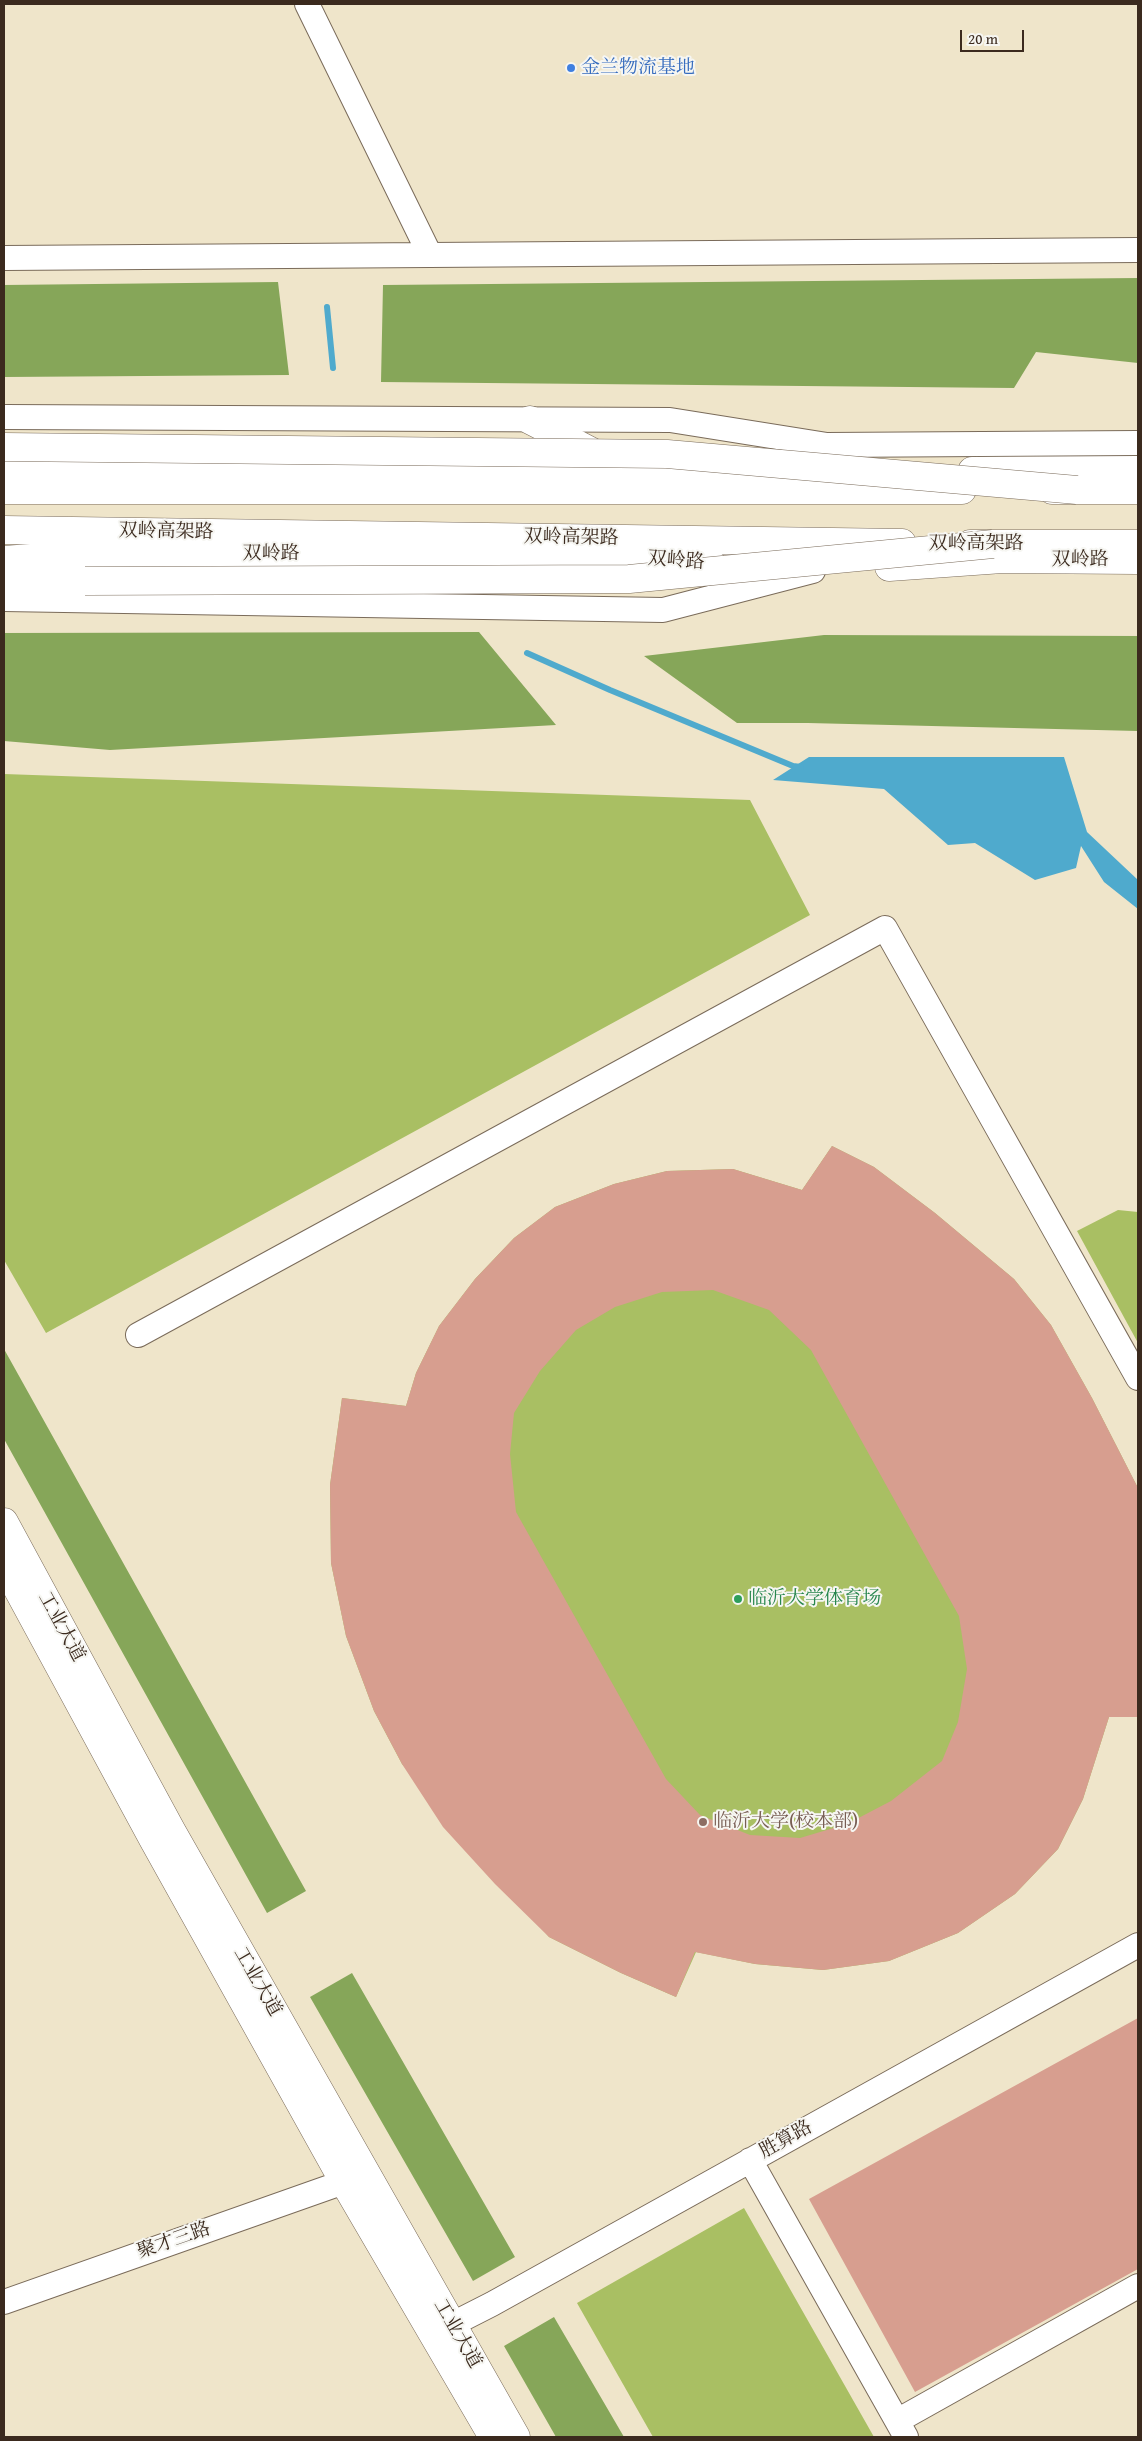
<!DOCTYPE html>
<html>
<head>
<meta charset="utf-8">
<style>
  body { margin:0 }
  #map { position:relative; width:1142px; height:2441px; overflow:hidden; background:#efe5ca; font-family:"Gentium Book Plus",serif }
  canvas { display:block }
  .frame { position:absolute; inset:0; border:5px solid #3b2a1e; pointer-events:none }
  .scale { position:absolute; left:960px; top:30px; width:64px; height:22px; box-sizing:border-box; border:2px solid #3b2a1e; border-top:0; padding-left:6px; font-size:15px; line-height:18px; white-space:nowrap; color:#3b2a1e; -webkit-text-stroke:4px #f6f6f2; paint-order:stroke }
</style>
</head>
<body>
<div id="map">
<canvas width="1142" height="2441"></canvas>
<div class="frame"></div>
<div class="scale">20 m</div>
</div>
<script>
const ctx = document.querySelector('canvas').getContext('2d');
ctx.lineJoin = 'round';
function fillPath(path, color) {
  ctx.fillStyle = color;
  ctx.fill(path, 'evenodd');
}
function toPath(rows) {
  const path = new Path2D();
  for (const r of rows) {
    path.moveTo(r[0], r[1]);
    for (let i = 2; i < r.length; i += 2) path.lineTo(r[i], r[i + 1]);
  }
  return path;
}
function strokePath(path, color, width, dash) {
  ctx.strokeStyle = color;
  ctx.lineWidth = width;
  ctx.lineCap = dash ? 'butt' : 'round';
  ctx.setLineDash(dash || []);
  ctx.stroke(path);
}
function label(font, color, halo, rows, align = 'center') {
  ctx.font = font + ' "Gentium Book Plus","Noto Serif SC",serif';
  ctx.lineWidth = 4;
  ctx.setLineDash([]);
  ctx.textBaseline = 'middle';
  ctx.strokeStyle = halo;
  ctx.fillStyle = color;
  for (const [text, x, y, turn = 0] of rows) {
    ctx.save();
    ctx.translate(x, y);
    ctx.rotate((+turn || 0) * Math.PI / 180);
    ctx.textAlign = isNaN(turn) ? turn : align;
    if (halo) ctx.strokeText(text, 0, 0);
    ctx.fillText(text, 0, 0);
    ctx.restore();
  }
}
const green = toPath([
  [4,774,750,800,810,915,46,1333,4,1260],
  [832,1146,874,1167,935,1213,1014,1279,1051,1325,1092,1398,1138,1488,1138,1717,1109,1717,1083,1799,1058,1849,1015,1894,958,1933,889,1961,823,1970,755,1964,696,1952,676,1997,621,1973,549,1937,402,1764,374,1711,346,1636,331,1563,330,1485,342,1398,406,1406,416,1373,439,1326,475,1279,514,1238,555,1207,614,1184,667,1171,733,1169,802,1190],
  [1118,1210,1138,1212,1138,1343,1077,1231],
  [744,2208,874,2437,653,2437,577,2303]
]);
const forest = toPath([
  [1138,278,1138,363,1036,352,1014,388,381,382,383,285],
  [278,282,289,375,4,377,4,285],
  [479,632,556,725,110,750,4,741,4,633],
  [824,635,1138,636,1138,731,808,723,737,723,644,656],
  [4,1349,306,1891,267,1913,4,1439],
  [352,1973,515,2257,473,2281,310,1997],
  [554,2317,624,2437,556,2437,504,2346]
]);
const water = toPath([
  [809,757,1064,757,1087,832,1138,880,1138,909,1104,882,1081,846,1076,868,1035,880,975,843,948,845,884,789,773,780]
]);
const stream = toPath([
  [327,307,333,368],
  [527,653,610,690,793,766,801,767]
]);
const building = toPath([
  [832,1146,874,1167,935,1213,1014,1279,1051,1325,1092,1398,1138,1488,1138,1717,1109,1717,1083,1799,1058,1849,1015,1894,958,1933,889,1961,823,1970,755,1964,695,1952,676,1997,621,1973,549,1937,495,1884,443,1827,402,1764,374,1711,346,1636,331,1563,330,1485,342,1398,406,1406,416,1373,439,1326,475,1279,514,1238,555,1207,614,1184,667,1171,733,1169,802,1190],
  [713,1290,769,1310,811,1350,959,1616,967,1669,958,1722,942,1761,891,1801,847,1824,800,1838,750,1835,700,1815,666,1779,516,1512,510,1454,514,1413,540,1371,576,1330,615,1307,662,1292],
  [1138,2018,1138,2269,915,2392,809,2199]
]);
const minor = toPath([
  [307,4,430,255],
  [4,258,1138,250],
  [4,417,670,420,827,445,1138,443],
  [4,599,663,610,813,571],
  [138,1335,885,928,1138,1378],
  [750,2160,906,2437],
  [4,2302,344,2182],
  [435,2333,492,2304,1138,1945],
  [897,2421,1138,2286]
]);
const major = toPath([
  [530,420,600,456],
  [972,471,1138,470],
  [4,473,752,472],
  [4,560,72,555,569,553,712,564],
  [889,567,1002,559,1138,560],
  [4,1522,171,1830,516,2437],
  [4,1564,153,1839,344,2182,493,2437]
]);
const highway = toPath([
  [4,490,962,490],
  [1052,490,1138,490],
  [4,530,902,543],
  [970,544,1138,544],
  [4,580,85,581]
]);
const highwayBridge = toPath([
  [4,447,667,454,1077,490],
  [85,581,629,579,993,544]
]);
const markers = [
  [571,68,5,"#3f7fe0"],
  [738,1599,5,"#2e9e5b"],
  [703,1822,5,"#8d6e63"]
];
const shopNames = [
  ["金兰物流基地",581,68]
];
const streetNames = [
  ["双岭高架路",166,532,1],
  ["双岭高架路",571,538,1],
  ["双岭高架路",976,544],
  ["双岭路",271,554],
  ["双岭路",1080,560],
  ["双岭路",676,561,4],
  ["工业大道",61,1627,61],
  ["工业大道",257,1982,60],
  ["胜算路",786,2140,-29],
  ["聚才三路",174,2241,-19],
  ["工业大道",457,2334,60]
];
const leisureNames = [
  ["临沂大学体育场",748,1599]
];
const educationNames = [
  ["临沂大学(校本部)",713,1822]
];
fillPath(green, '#a9bf63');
fillPath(forest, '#86a659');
fillPath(water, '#4faacd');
strokePath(stream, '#4faacd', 6);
fillPath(building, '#d79e8f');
strokePath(minor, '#7a6b5a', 26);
strokePath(major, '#7a6b5a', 29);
strokePath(highway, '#7a6b5a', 29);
strokePath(minor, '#fff', 24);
strokePath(major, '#fff', 28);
strokePath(highway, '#fff', 28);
strokePath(highwayBridge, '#7a6b5a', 29, []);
strokePath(highwayBridge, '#fff', 28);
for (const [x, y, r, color] of markers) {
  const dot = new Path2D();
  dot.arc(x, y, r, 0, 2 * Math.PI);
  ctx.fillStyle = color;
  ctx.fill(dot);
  strokePath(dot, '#f6f6f2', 2);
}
label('19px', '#366cbe', '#f6f6f2', shopNames, 'left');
label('19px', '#3b2a1e', '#f6f6f2', streetNames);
label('19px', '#27864d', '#f6f6f2', leisureNames, 'left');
label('19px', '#785e54', '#f6f6f2', educationNames, 'left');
</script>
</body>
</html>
